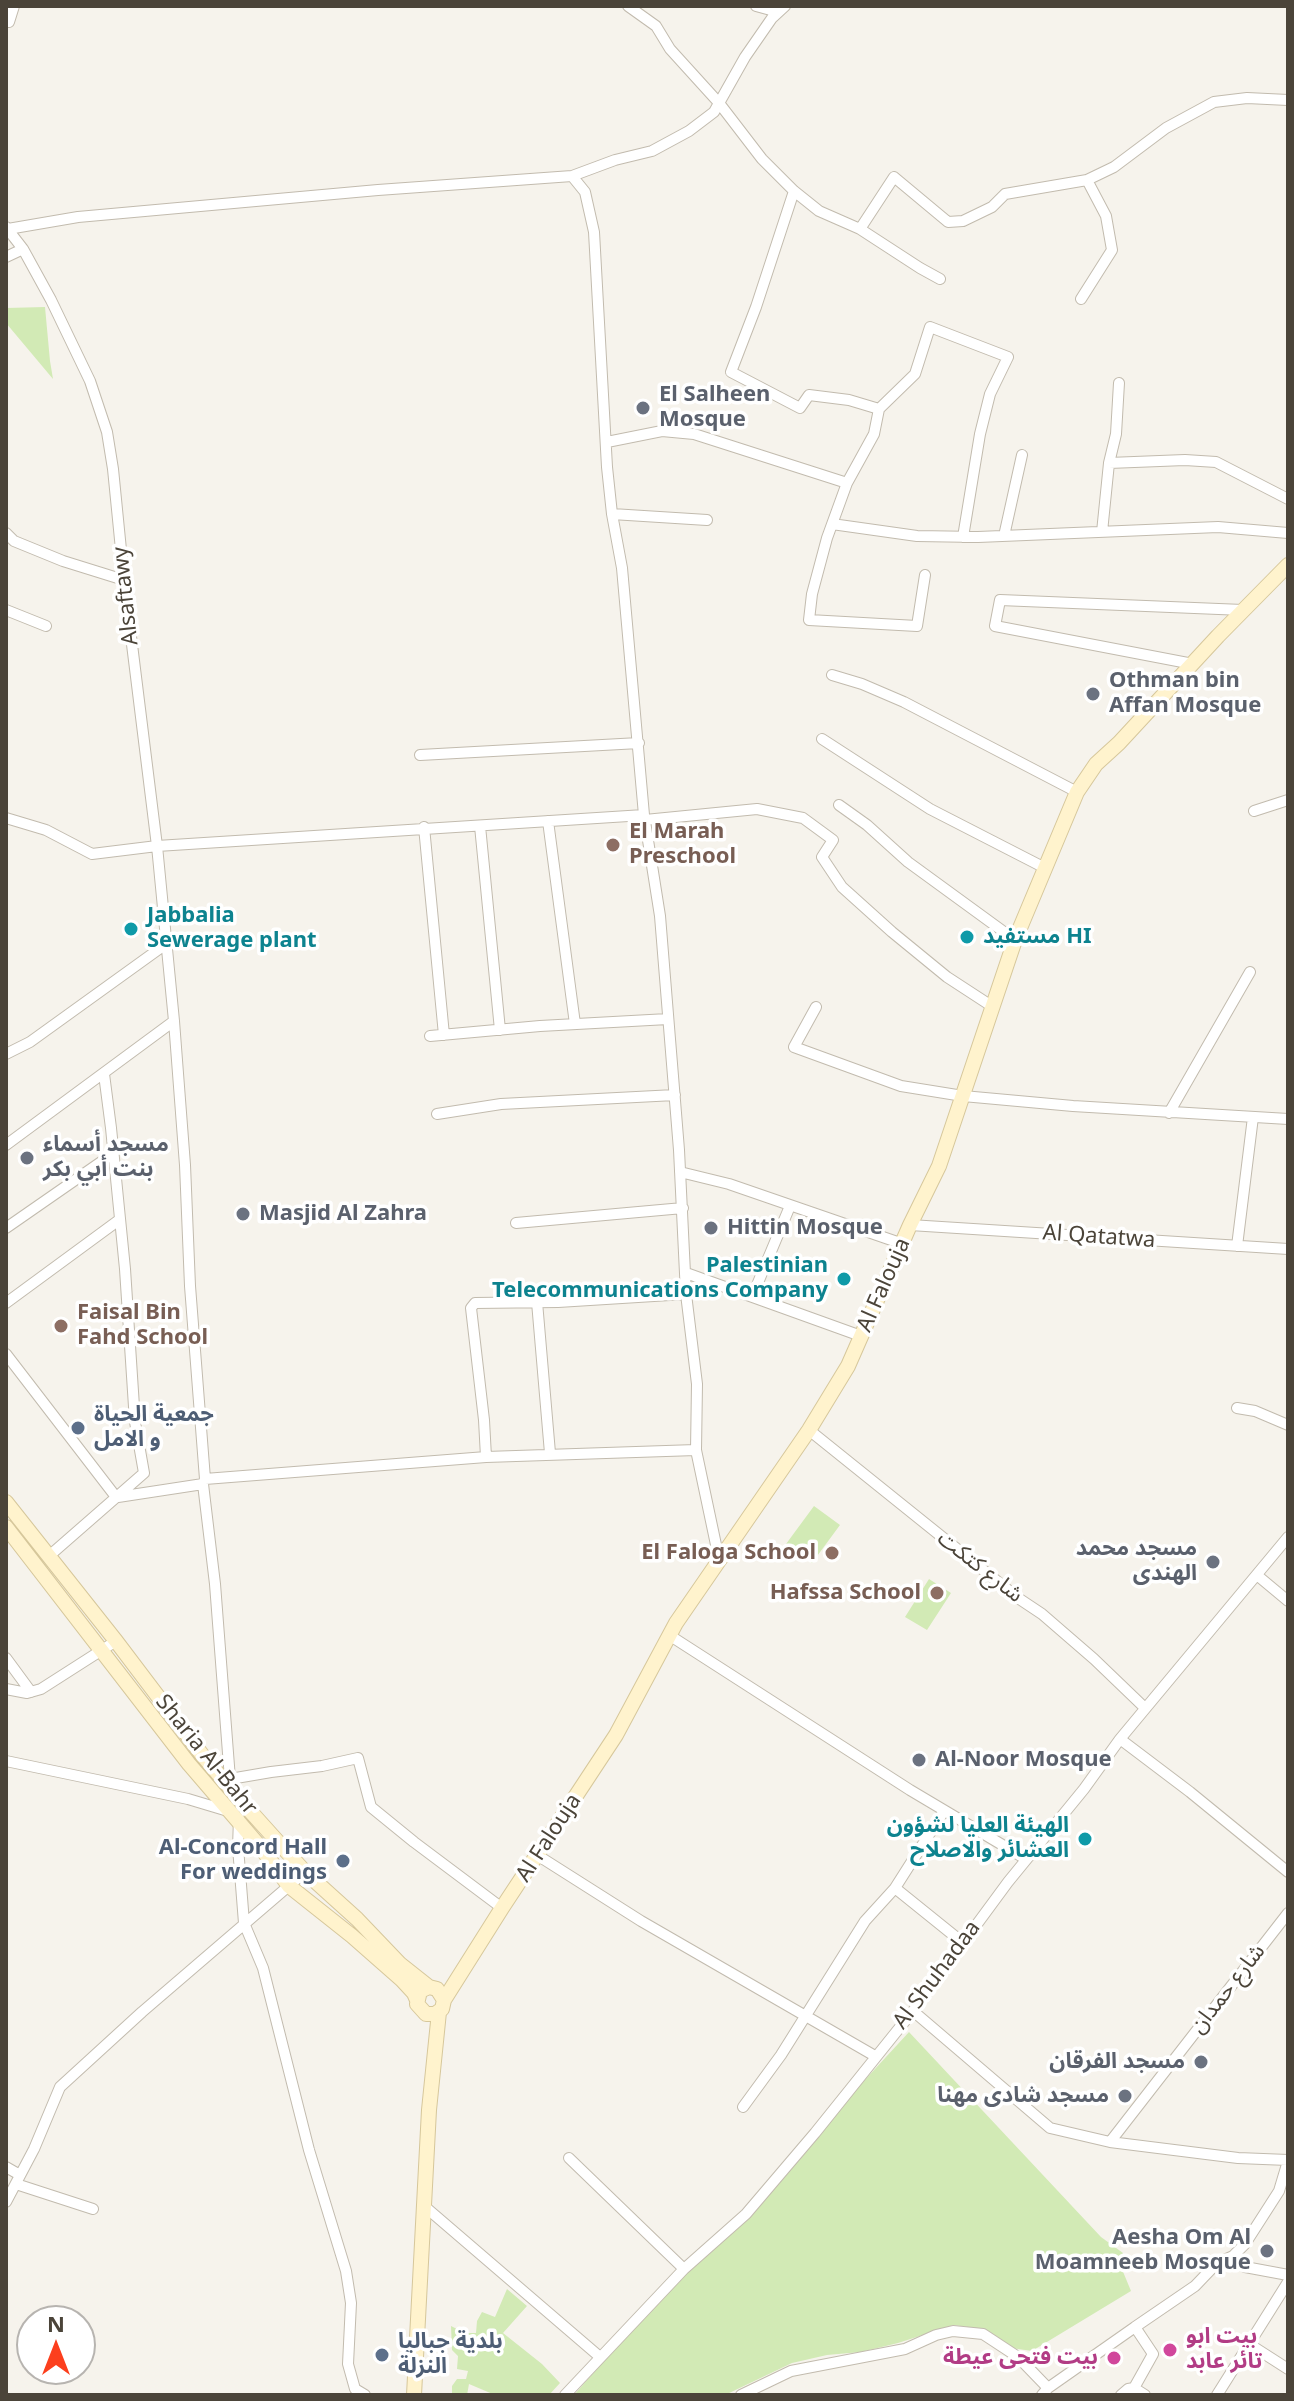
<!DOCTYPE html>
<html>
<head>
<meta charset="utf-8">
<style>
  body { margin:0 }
  #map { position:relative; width:1294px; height:2401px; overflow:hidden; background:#f6f3ec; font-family:"Noto Sans",sans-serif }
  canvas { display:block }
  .frame { position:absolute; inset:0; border:8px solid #4b4439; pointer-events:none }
  .north { position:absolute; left:16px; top:2305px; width:80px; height:80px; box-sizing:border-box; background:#fff; border:2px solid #b7b4b0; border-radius:50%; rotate:0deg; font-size:22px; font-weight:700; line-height:32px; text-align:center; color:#4b4439 }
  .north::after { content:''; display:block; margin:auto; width:28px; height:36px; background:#fc3f1d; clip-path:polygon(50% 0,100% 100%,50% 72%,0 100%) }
</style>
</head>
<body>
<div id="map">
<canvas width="1294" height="2401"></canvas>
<div class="frame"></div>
<div class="north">N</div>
</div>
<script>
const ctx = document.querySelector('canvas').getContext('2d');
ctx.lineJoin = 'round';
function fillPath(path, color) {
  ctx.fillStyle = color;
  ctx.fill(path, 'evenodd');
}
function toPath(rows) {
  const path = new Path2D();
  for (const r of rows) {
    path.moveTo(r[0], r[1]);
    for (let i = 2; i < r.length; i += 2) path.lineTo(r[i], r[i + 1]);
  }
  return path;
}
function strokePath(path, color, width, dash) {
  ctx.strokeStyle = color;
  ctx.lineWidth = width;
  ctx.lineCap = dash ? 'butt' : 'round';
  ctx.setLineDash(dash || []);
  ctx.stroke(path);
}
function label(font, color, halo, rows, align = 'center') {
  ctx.font = font + ' "Noto Sans","Noto Sans Arabic",sans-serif';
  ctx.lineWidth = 7;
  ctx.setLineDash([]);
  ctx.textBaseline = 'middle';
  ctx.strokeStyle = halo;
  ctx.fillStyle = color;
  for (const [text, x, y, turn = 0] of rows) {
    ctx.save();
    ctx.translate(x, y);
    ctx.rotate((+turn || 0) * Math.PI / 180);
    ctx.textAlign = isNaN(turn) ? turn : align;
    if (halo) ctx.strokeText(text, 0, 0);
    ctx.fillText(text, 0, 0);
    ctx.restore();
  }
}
const green = toPath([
  [45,307,50,361,53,379,6,323,6,308],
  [814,1506,840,1525,812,1563,786,1544],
  [929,1579,951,1593,927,1630,905,1617],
  [909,2032,1101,2237,1123,2253,1119,2262,1131,2291,1032,2351,1011,2348,987,2330,954,2325,898,2343,861,2352,827,2355,792,2363,725,2395,574,2395,684,2269,781,2171],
  [507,2289,527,2306,503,2333,542,2364,560,2383,549,2395,495,2395,469,2384,467,2395,452,2395,452,2386,457,2379,466,2379,468,2371,457,2369,458,2356,452,2350,451,2326,465,2333,476,2333,477,2321,482,2312,495,2317]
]);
const minor = toPath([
  [628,6,656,26,670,49,719,103,762,159,794,191,819,211,860,229,894,177,948,222,963,221,992,207,1005,194,1087,180,1114,167,1166,128,1214,102,1247,98,1288,100],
  [756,6,778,12],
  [9,22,14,6],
  [572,176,615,160,652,151,689,131,714,112,745,57,772,18,785,6],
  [794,191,756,307,731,372,800,408,809,395,849,400,879,409],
  [6,227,23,249,51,300,90,381,107,432,113,469,124,580,157,846,174,1021,185,1165,190,1286,205,1479,203,1484,215,1584,230,1779,225,1781],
  [8,229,78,217,378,190,572,176,585,192,594,232,607,467,612,514,622,568,644,815,660,916,679,1150,686,1294,697,1384,696,1450,719,1559],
  [860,229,920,268,940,279],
  [6,257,23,249],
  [1081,299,1112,250,1106,216,1087,180],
  [607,442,662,431,694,434,847,483],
  [1109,463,1185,460,1216,462,1288,499],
  [612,514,707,520],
  [832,524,917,536,978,537,1218,527,1288,533],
  [1102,532,1109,463,1116,434,1119,383],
  [6,533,14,541,63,561,124,580],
  [1004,536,1022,455],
  [925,575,917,626,809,620,812,594,827,538,847,483,874,434,879,409,915,374,930,327,1008,357,990,394,980,434,963,537],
  [6,610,46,626],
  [1193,664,995,626,1000,600,1243,610],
  [832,675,862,684,904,702,1077,792],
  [822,739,930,809,1045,868],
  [420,755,639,743],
  [839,805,867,825,908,862,1015,940],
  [1254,811,1288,800],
  [6,818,46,830,92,854,157,846,644,815],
  [645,820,757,809,803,818,833,840,822,857,842,887,892,932,947,977,993,1007],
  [548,821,575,1024],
  [480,826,500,1030],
  [424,827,444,1035],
  [816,1007,794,1047,901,1086,963,1096,1073,1106,1288,1119],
  [430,1036,540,1026,668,1019],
  [6,1054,30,1042,166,944],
  [1169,1113,1250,972],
  [437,1114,501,1104,675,1095],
  [6,1145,174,1021],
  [680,1172,729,1184,903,1244],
  [516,1223,683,1208],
  [910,1225,1288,1249],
  [6,1228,114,1153],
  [1237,1246,1253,1117],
  [686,1273,861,1336],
  [752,1297,790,1206],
  [537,1302,550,1453],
  [6,1303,119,1220],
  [6,1354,116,1497],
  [1237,1408,1255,1411,1288,1425],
  [809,1430,1018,1598,1042,1614,1094,1659,1145,1708],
  [486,1457,484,1420,471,1308,475,1303,558,1302,686,1294],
  [205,1479,486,1457,696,1450],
  [118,1497,203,1484],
  [49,1556,144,1473,135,1422,125,1269,111,1128,104,1074],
  [1258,1576,1288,1601],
  [669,1635,910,1790,1026,1859],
  [6,1658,31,1692],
  [6,1689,27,1693,41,1689,116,1641],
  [1120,1739,1190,1792,1288,1872],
  [6,1761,188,1799,228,1811],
  [230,1779,271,1772,322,1766,358,1758,371,1807,414,1842,502,1908],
  [239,1819,238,1847,244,1923,263,1968,309,2150,346,2271,351,2303,348,2364,355,2389,365,2395],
  [537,1855,641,1921,875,2056],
  [895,1888,944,1811],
  [913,2011,1050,2128,1110,2142,1238,2158,1288,2160],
  [743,2107,781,2055,865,1921,895,1888,962,1942],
  [1110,2142,1288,1913],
  [569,2158,684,2269],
  [6,2167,20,2175],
  [16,2184,93,2209],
  [6,2202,34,2149,60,2087,142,2012,305,1872],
  [423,2205,600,2357],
  [1233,2256,1245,2267,1288,2275],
  [1249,2344,1288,2369],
  [1048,2388,1135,2327],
  [1134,2388,1145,2395],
  [565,2395,684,2269,746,2214,815,2133,913,2011,1008,1882,1084,1789,1120,1739,1288,1537],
  [741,2395,791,2371,905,2349,936,2335,953,2331,983,2334,1018,2357,1048,2388,1042,2395],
  [1121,2395,1128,2389,1134,2388,1153,2354,1135,2327,1195,2286,1217,2263,1233,2256,1245,2244,1279,2191,1288,2161],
  [1217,2395,1288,2282]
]);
const secondary = toPath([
  [6,1502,116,1641,203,1756,242,1802,305,1872,357,1919,400,1964,429,1987],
  [6,1527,189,1764,262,1849,289,1886,352,1936,402,1980,414,1993,417,2000],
  [444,2000,437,1989,429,1987,420,1991,417,2004,426,2014,435,2014,442,2009,444,2000,502,1908,616,1735,676,1623,809,1430,848,1366,910,1225,939,1166,1015,940,1077,792,1096,764,1119,743,1218,636,1288,565],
  [414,2395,429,2110,439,2012]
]);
const markers = [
  [643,408,8,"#6b7280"],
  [1093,694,8,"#6b7280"],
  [613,845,8,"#8d6e63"],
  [131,929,8,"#0f9aa8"],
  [967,937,8,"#0f9aa8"],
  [27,1158,8,"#6b7280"],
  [243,1214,8,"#6b7280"],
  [711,1228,8,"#6b7280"],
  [844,1279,8,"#0f9aa8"],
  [61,1326,8,"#8d6e63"],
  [78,1428,8,"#5c6f8a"],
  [832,1553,8,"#8d6e63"],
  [1213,1562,8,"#6b7280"],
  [937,1593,8,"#8d6e63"],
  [919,1760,8,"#6b7280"],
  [1085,1839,8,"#0f9aa8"],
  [343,1861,8,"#5c6f8a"],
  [1201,2062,8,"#6b7280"],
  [1125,2096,8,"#6b7280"],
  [1267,2251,8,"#6b7280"],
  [1170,2350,8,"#d1479c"],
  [382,2355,8,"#5c6f8a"],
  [1114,2358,8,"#d1479c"]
];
const worshipNames = [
  ["El Salheen",659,395],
  ["Mosque",659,420],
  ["Othman bin",1109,681],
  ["Affan Mosque",1109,706],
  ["مسجد أسماء",43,1145],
  ["بنت أبي بكر",43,1170],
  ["Masjid Al Zahra",259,1214],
  ["Hittin Mosque",727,1228],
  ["مسجد محمد",1197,1549,"right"],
  ["الهندى",1197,1574,"right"],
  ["Al-Noor Mosque",935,1760],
  ["مسجد الفرقان",1185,2062,"right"],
  ["مسجد شادى مهنا",1109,2096,"right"],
  ["Aesha Om Al",1251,2238,"right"],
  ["Moamneeb Mosque",1251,2263,"right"]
];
const streetNames = [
  ["Alsaftawy",126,596,-96],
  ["Al Qatatwa",1099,1237,4],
  ["Al Falouja",884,1285,-66],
  ["شارع كتكت",980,1567,38],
  ["Sharia Al-Bahr",206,1755,51],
  ["Al Falouja",549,1838,-57],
  ["Al Shuhadaa",937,1975,-53],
  ["شارع حمدان",1228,1989,-52]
];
const educationNames = [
  ["El Marah",629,832],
  ["Preschool",629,857],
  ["Faisal Bin",77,1313],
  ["Fahd School",77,1338],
  ["El Faloga School",816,1553,"right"],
  ["Hafssa School",921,1593,"right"]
];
const cultureNames = [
  ["Jabbalia",147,916],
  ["Sewerage plant",147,941],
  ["مستفيد HI",983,937],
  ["Palestinian",828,1266,"right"],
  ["Telecommunications Company",828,1291,"right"],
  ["الهيئة العليا لشؤون",1069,1826,"right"],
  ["العشائر والاصلاح",1069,1851,"right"]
];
const serviceNames = [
  ["جمعية الحياة",94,1415],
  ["و الامل",94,1440],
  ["Al-Concord Hall",327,1848,"right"],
  ["For weddings",327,1873,"right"],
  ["بلدية جباليا",398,2342],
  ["النزلة",398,2367]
];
const hotelNames = [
  ["بيت ابو",1186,2337],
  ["تائر عابد",1186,2362],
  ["بيت فتحى عيطة",1098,2358,"right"]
];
fillPath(green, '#d2eab5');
strokePath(minor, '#c2bbae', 12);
strokePath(secondary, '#d6c79b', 16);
strokePath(minor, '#fff', 10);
strokePath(secondary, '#fff3cd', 14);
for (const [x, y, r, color] of markers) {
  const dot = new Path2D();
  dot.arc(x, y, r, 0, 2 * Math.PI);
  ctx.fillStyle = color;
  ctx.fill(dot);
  strokePath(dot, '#fff', 3);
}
label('bold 22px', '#5b616d', '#fff', worshipNames, 'left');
label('22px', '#4b4439', '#fff', streetNames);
label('bold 22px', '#785e54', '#fff', educationNames, 'left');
label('bold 22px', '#0d838f', '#fff', cultureNames, 'left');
label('bold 22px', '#4e5e75', '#fff', serviceNames, 'left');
label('bold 22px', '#b23c85', '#fff', hotelNames, 'left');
</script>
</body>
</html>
